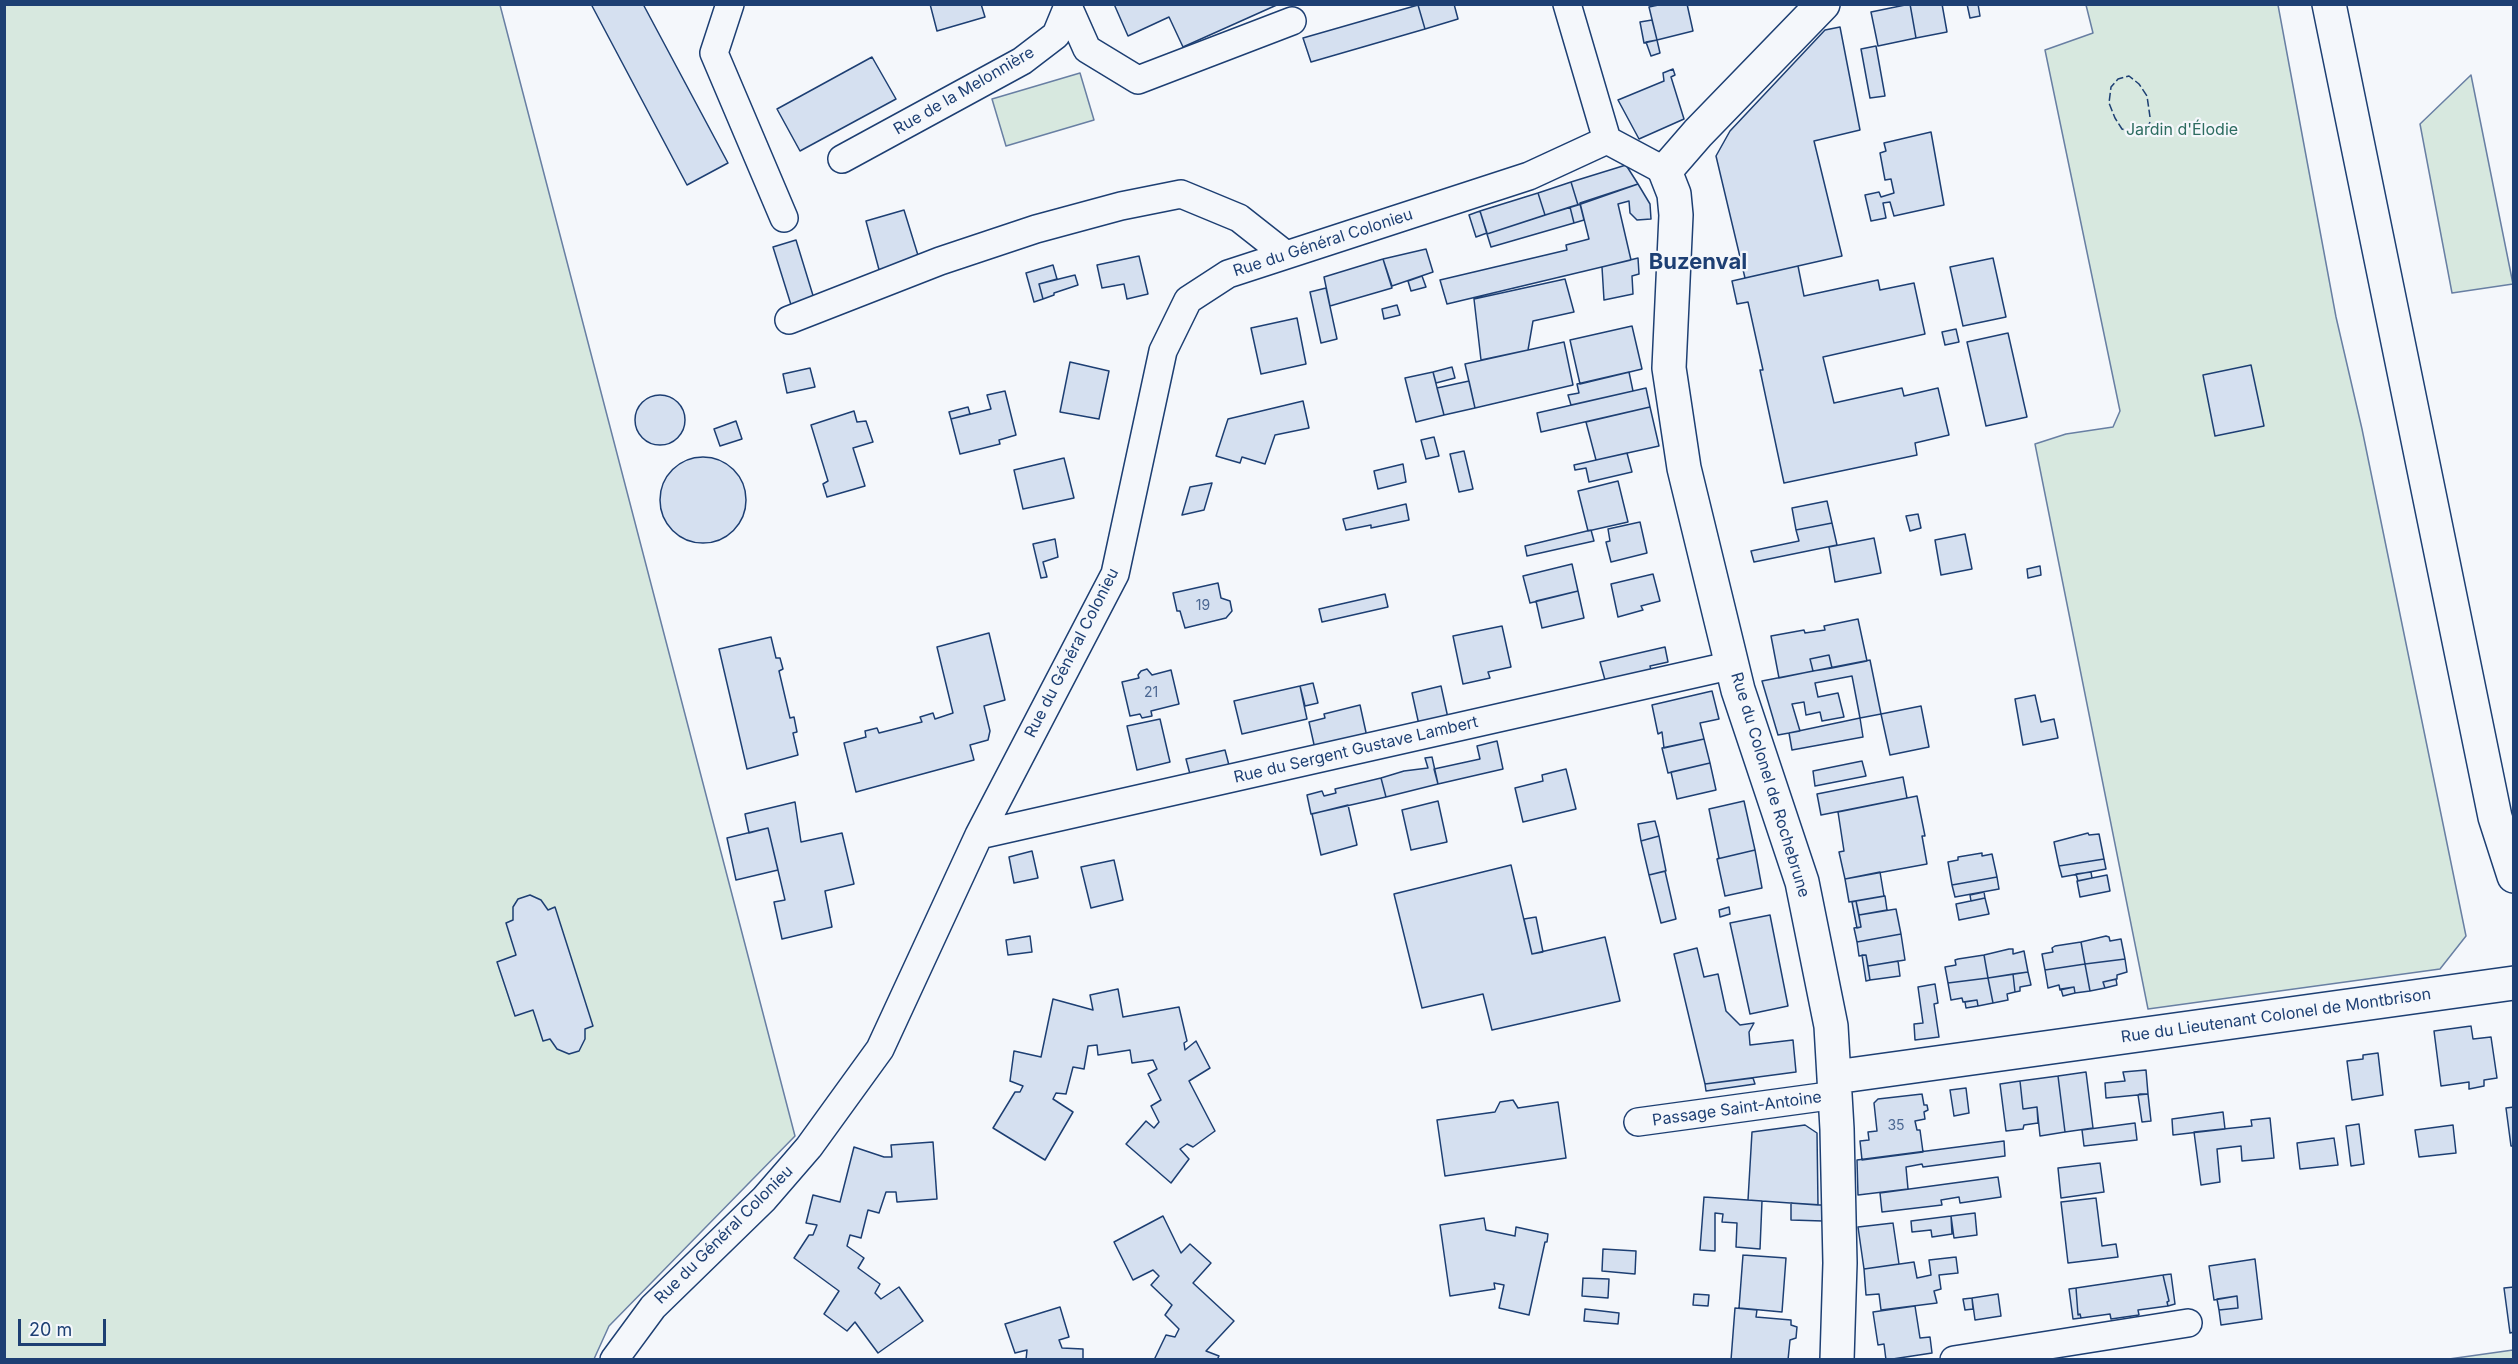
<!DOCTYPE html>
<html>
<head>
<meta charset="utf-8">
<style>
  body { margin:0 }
  #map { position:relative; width:2518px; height:1364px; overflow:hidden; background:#f4f7fb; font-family:Inter,sans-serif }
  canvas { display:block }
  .frame { position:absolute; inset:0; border:6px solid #1d3f73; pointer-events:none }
  .scale { position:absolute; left:18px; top:1319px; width:88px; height:27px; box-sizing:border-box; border:3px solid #1d3f73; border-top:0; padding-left:8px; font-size:18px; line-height:21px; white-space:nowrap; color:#1d3f73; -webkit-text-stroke:4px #f4f7fb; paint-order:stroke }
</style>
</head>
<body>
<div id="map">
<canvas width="2518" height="1364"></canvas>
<div class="frame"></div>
<div class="scale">20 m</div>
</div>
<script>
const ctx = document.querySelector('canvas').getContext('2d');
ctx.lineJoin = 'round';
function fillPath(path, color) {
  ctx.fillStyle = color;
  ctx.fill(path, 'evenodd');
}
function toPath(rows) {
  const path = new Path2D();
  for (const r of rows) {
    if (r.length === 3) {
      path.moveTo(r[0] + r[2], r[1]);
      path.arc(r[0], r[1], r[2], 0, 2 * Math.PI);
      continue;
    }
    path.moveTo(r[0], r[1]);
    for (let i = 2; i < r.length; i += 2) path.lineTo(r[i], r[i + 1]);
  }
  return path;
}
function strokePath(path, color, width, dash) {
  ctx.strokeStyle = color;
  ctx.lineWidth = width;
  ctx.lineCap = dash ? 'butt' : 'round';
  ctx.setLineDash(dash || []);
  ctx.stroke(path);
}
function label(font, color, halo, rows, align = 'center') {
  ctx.font = font + ' Inter,sans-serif';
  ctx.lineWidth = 4.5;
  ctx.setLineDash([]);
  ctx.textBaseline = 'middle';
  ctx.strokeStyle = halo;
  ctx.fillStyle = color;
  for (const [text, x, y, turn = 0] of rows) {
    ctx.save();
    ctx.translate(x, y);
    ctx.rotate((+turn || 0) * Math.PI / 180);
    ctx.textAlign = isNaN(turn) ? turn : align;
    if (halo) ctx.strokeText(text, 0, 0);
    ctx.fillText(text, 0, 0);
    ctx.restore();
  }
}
const green = toPath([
  [5,5,500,5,795,1136,609,1326,594,1359,5,1359,5,5],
  [2086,5,2278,5,2336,317,2362,429,2466,936,2440,969,2148,1009,2035,444,2066,434,2113,427,2120,411,2045,50,2093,33,2086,5],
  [1080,73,1094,120,1006,146,992,99,1080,73],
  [2471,75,2513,284,2452,293,2420,124,2471,75],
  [2513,1350,2513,1359,2449,1359,2513,1350]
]);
const building = toPath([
  [591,4,643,4,728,163,687,185,591,4],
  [930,4,981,4,985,17,937,31,930,4],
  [1114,4,1279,4,1183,47,1169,17,1128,36,1114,4],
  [1454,4,1458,19,1425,29,1418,5,1454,4],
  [1663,4,1687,4,1693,31,1657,40,1649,7,1663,4],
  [1910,4,1942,4,1947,32,1916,38,1910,4],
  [1910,4,1916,38,1878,46,1871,12,1910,4],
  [1967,4,1978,4,1980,16,1970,18,1967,4],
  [1418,5,1425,29,1311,62,1303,38,1418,5],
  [1652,20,1657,40,1644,43,1640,22,1652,20],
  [1840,27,1860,130,1814,141,1842,256,1745,278,1716,156,1730,131,1825,30,1840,27],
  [1657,40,1660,53,1651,56,1646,42,1657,40],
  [1876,46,1885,96,1870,98,1861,49,1876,46],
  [872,57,896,99,800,151,777,109,872,57],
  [1673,69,1675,75,1671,77,1684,119,1639,139,1618,100,1664,81,1663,73,1673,69],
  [1931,132,1944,205,1894,216,1890,202,1883,203,1886,218,1871,221,1865,195,1879,192,1881,197,1894,193,1891,179,1885,180,1880,153,1886,151,1884,143,1931,132],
  [1626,165,1638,184,1578,205,1571,182,1626,165],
  [1571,182,1578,205,1545,215,1538,193,1571,182],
  [1638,184,1650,204,1651,219,1637,220,1630,213,1629,201,1618,204,1631,260,1447,304,1440,280,1567,250,1566,245,1589,239,1580,203,1638,184],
  [1538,193,1545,215,1487,234,1480,211,1538,193],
  [1580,204,1584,220,1574,223,1570,207,1580,204],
  [1570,207,1574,223,1491,247,1487,234,1570,207],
  [904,210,921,265,881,277,866,221,904,210],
  [1480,211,1487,233,1476,237,1469,215,1480,211],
  [796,240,815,302,792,308,773,247,796,240],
  [1426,249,1433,272,1392,286,1383,259,1426,249],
  [1139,256,1148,294,1127,299,1124,284,1102,288,1097,265,1139,256],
  [1638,258,1639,274,1632,276,1633,294,1604,300,1602,267,1638,258],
  [1993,258,2006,317,1963,326,1950,267,1993,258],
  [1383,259,1392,288,1330,306,1324,277,1383,259],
  [1053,265,1057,279,1039,284,1043,299,1034,302,1026,273,1053,265],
  [1798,266,1804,296,1878,280,1880,290,1914,283,1925,334,1823,357,1834,403,1902,388,1904,396,1938,388,1949,435,1915,443,1917,455,1784,483,1760,370,1763,370,1748,302,1737,304,1732,281,1798,266],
  [1075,275,1078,285,1054,293,1054,295,1043,299,1039,284,1075,275],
  [1422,276,1426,287,1411,291,1408,281,1422,276],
  [1565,279,1574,312,1533,321,1528,350,1481,360,1474,299,1565,279],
  [1326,288,1337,339,1321,343,1310,292,1326,288],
  [1397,305,1400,315,1384,319,1382,309,1397,305],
  [1297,318,1306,364,1261,374,1251,328,1297,318],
  [1632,326,1642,369,1580,384,1570,340,1632,326],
  [1956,329,1959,342,1945,345,1942,332,1956,329],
  [2008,333,2027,417,1986,426,1967,342,2008,333],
  [1564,342,1573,385,1475,408,1465,364,1564,342],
  [1070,362,1109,371,1099,419,1060,412,1070,362],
  [2251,365,2264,426,2215,436,2203,375,2251,365],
  [1452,367,1455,378,1436,383,1433,372,1452,367],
  [810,368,815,387,787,393,783,374,810,368],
  [1433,372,1444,415,1416,422,1405,378,1433,372],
  [1629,372,1633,391,1571,405,1568,395,1579,393,1577,384,1629,372],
  [1469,381,1475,408,1444,415,1437,388,1469,381],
  [1646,388,1650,407,1541,432,1537,413,1646,388],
  [1005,391,1016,435,999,440,1000,444,960,454,951,419,991,409,987,395,1005,391],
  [660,420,25],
  [1303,401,1309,428,1275,435,1265,464,1242,457,1240,463,1216,456,1228,419,1303,401],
  [968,407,970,414,951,419,949,412,968,407],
  [1650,407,1659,446,1596,460,1586,422,1650,407],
  [854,411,857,422,866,421,873,442,853,448,865,486,827,497,823,484,828,481,811,425,854,411],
  [736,421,742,439,720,446,714,429,736,421],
  [1434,437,1439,456,1426,459,1421,440,1434,437],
  [1464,451,1473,489,1459,492,1450,454,1464,451],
  [1627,453,1632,472,1589,482,1586,468,1575,470,1574,465,1627,453],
  [703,500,43],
  [1064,458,1074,498,1023,509,1014,470,1064,458],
  [1403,464,1406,482,1378,489,1374,471,1403,464],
  [1618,481,1628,522,1588,531,1578,491,1618,481],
  [1212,483,1204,510,1182,515,1190,487,1212,483],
  [1827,501,1832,523,1796,530,1792,508,1827,501],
  [1406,504,1409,520,1371,528,1371,525,1346,530,1343,519,1406,504],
  [1918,514,1921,528,1910,531,1906,516,1918,514],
  [1640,522,1647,553,1611,562,1606,542,1610,541,1608,529,1640,522],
  [1832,523,1837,545,1754,562,1751,551,1799,541,1796,530,1832,523],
  [1591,530,1594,541,1527,556,1525,546,1591,530],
  [1965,534,1972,569,1941,575,1935,540,1965,534],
  [1874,538,1881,573,1835,582,1829,547,1874,538],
  [1055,539,1058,557,1043,562,1047,577,1041,578,1033,544,1055,539],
  [1572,564,1578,591,1530,603,1523,576,1572,564],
  [2040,566,2041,575,2028,578,2027,569,2040,566],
  [1653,574,1660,601,1641,606,1643,610,1618,617,1611,584,1653,574],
  [1218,583,1221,598,1230,601,1232,611,1226,618,1185,628,1180,611,1177,611,1173,593,1218,583],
  [1578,591,1584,618,1542,628,1536,601,1578,591],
  [1385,594,1388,607,1322,622,1319,609,1385,594],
  [1858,619,1867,661,1832,668,1829,655,1810,659,1813,671,1779,678,1771,636,1804,630,1805,633,1825,630,1824,626,1858,619],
  [1502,626,1511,667,1488,672,1490,678,1463,684,1453,636,1502,626],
  [989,633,1005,700,984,706,990,731,988,740,970,745,974,760,856,792,844,743,866,737,865,731,877,728,879,733,922,722,920,717,933,713,935,719,953,713,937,647,989,633],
  [771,637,776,658,780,658,783,669,779,671,790,718,794,717,797,732,793,733,798,755,747,769,719,649,771,637],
  [1665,647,1668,662,1650,666,1651,670,1605,680,1600,662,1665,647],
  [1829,655,1832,668,1813,671,1810,659,1829,655],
  [1870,660,1881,714,1860,718,1852,676,1815,683,1818,697,1838,693,1844,717,1822,721,1820,712,1806,715,1804,702,1792,704,1800,731,1778,735,1762,681,1870,660],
  [1147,669,1152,675,1171,670,1179,704,1151,711,1152,716,1142,718,1140,714,1130,716,1122,682,1139,678,1138,675,1141,671,1147,669],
  [1313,683,1318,703,1305,706,1300,686,1313,683],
  [1300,686,1307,719,1242,734,1234,701,1300,686],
  [1441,686,1448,718,1419,725,1412,693,1441,686],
  [1712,691,1719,719,1700,723,1704,739,1664,748,1662,732,1658,734,1652,705,1712,691],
  [2035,695,2041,722,2054,719,2058,738,2023,745,2015,699,2035,695],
  [1360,705,1367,737,1315,749,1309,722,1325,718,1324,714,1360,705],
  [1921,706,1929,747,1890,755,1881,714,1921,706],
  [1860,718,1863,737,1792,750,1789,733,1860,718],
  [1160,719,1170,762,1137,770,1127,726,1160,719],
  [1704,739,1710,763,1668,773,1662,748,1704,739],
  [1497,741,1503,769,1438,784,1434,769,1480,759,1477,746,1497,741],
  [1225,750,1230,769,1191,778,1186,759,1225,750],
  [1432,757,1438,784,1386,797,1381,778,1404,771,1428,768,1425,758,1432,757],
  [1862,761,1866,776,1815,786,1813,771,1862,761],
  [1710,763,1716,790,1677,799,1671,772,1710,763],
  [1566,769,1576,809,1523,822,1515,788,1543,781,1542,775,1566,769],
  [1903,777,1907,798,1821,815,1817,794,1903,777],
  [1381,778,1386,797,1311,814,1307,795,1322,791,1324,796,1336,793,1335,789,1381,778],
  [1917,796,1925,836,1922,836,1927,864,1845,879,1839,852,1844,851,1838,812,1917,796],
  [1438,801,1447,842,1411,850,1402,810,1438,801],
  [1744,801,1755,850,1717,859,1719,858,1709,809,1744,801],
  [795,802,801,842,842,833,854,884,825,891,832,927,782,939,774,902,785,900,768,828,749,833,745,814,795,802],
  [1348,805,1357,845,1321,855,1312,814,1348,805],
  [1655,821,1659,836,1641,841,1638,824,1655,821],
  [768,828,778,870,736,880,727,838,768,828],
  [2088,833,2089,835,2099,834,2104,859,2059,866,2054,842,2088,833],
  [1659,836,1666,871,1649,875,1641,841,1659,836],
  [1755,850,1762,888,1725,896,1717,859,1755,850],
  [1032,851,1038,878,1014,883,1009,857,1032,851],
  [1982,853,1982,856,1992,854,1997,877,1952,885,1948,862,1958,860,1958,857,1982,853],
  [2104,859,2106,869,2062,877,2059,866,2104,859],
  [1114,860,1123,900,1091,908,1081,867,1114,860],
  [1511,865,1532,954,1605,937,1620,1001,1492,1030,1483,994,1422,1008,1394,894,1511,865],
  [1665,871,1676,919,1661,923,1649,875,1665,871],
  [1880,872,1884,896,1849,902,1845,879,1880,872],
  [2091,872,2092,878,2078,881,2076,874,2091,872],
  [2107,875,2110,891,2080,897,2077,881,2107,875],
  [1997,877,1999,889,1955,897,1952,885,1997,877],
  [1984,892,1985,898,1971,901,1970,895,1984,892],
  [530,895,541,900,548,910,555,907,593,1026,585,1029,585,1039,579,1051,569,1054,557,1049,550,1039,543,1041,533,1010,515,1016,497,962,516,955,506,923,513,920,513,907,518,899,530,895],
  [1885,896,1887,910,1859,915,1856,901,1885,896],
  [1985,898,1989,914,1959,920,1956,904,1985,898],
  [1856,901,1861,927,1857,928,1852,902,1856,901],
  [1729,907,1730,914,1720,917,1719,910,1729,907],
  [1896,909,1901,934,1857,942,1854,928,1861,927,1859,915,1896,909],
  [1770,915,1788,1006,1750,1014,1730,923,1770,915],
  [1536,917,1543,952,1532,954,1524,919,1536,917],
  [1901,934,1905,960,1868,966,1866,955,1859,956,1857,942,1901,934],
  [1030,936,1032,952,1008,955,1006,940,1030,936],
  [2106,936,2109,937,2110,941,2121,939,2125,959,2085,964,2081,942,2106,936],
  [2081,942,2085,964,2045,970,2042,954,2053,952,2052,948,2055,946,2081,942],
  [1697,948,1704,977,1718,974,1726,1011,1740,1025,1754,1023,1749,1032,1750,1045,1793,1040,1796,1072,1705,1084,1674,954,1697,948],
  [2009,949,2013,949,2013,954,2024,951,2028,972,1988,978,1984,955,2009,949],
  [1862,955,1866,955,1870,980,1866,981,1862,955],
  [1984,955,1988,978,1948,983,1945,967,1956,965,1955,960,1958,959,1984,955],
  [2125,959,2127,972,2117,975,2117,979,2103,982,2105,988,2090,991,2085,964,2125,959],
  [1898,961,1900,976,1870,980,1868,966,1898,961],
  [2085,964,2090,991,2075,993,2074,987,2060,990,2059,985,2048,988,2045,970,2085,964],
  [2028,972,2031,985,2020,987,2020,991,2015,992,2013,974,2028,972],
  [2013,974,2015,992,2007,994,2008,1000,1993,1003,1988,978,2013,974],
  [1988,978,1993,1003,1978,1006,1977,1000,1963,1002,1962,998,1951,1000,1948,983,1988,978],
  [2116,979,2117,985,2105,988,2103,982,2116,979],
  [1935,984,1938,1003,1934,1004,1939,1037,1915,1040,1914,1024,1923,1023,1918,987,1935,984],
  [2074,987,2075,993,2063,996,2061,989,2074,987],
  [1118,989,1123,1017,1179,1007,1187,1041,1184,1043,1185,1050,1196,1041,1210,1068,1189,1081,1215,1131,1193,1147,1187,1144,1180,1149,1189,1159,1171,1183,1126,1144,1146,1121,1154,1128,1159,1122,1151,1106,1161,1100,1148,1074,1157,1069,1153,1060,1132,1063,1130,1050,1098,1055,1097,1045,1088,1046,1084,1069,1073,1067,1066,1094,1056,1093,1053,1099,1073,1112,1045,1160,993,1128,1015,1092,1020,1092,1023,1086,1010,1081,1014,1051,1041,1057,1053,999,1093,1010,1090,995,1118,989],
  [1977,1000,1978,1006,1966,1008,1965,1002,1977,1000],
  [2471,1026,2473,1039,2491,1037,2497,1078,2484,1080,2484,1086,2469,1089,2469,1082,2441,1086,2434,1031,2471,1026],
  [2378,1053,2383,1095,2352,1100,2347,1061,2363,1059,2363,1055,2378,1053],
  [2146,1070,2148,1094,2106,1098,2105,1083,2125,1081,2123,1072,2146,1070],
  [2086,1072,2093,1128,2065,1132,2058,1076,2086,1072],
  [2058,1076,2065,1132,2040,1136,2037,1107,2023,1109,2020,1081,2058,1076],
  [1753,1078,1755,1084,1706,1091,1705,1084,1753,1078],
  [2020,1081,2023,1109,2037,1107,2038,1123,2024,1125,2023,1129,2006,1131,2000,1084,2020,1081],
  [1966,1088,1969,1113,1954,1116,1950,1090,1966,1088],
  [1922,1094,1924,1105,1927,1105,1928,1110,1924,1112,1925,1119,1915,1121,1917,1130,1920,1130,1923,1152,1862,1160,1860,1141,1869,1140,1868,1132,1877,1131,1874,1103,1878,1099,1922,1094],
  [2140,1094,2148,1094,2151,1121,2142,1122,2138,1095,2140,1094],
  [1513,1100,1518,1108,1558,1102,1566,1158,1445,1176,1437,1120,1495,1112,1500,1102,1513,1100],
  [2514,1107,2514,1146,2511,1146,2506,1108,2514,1107],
  [2223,1112,2225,1129,2173,1135,2172,1119,2223,1112],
  [2270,1118,2274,1158,2242,1161,2241,1146,2217,1149,2220,1182,2201,1185,2194,1132,2252,1126,2251,1120,2270,1118],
  [2135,1123,2137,1140,2084,1146,2082,1130,2135,1123],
  [2359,1124,2364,1164,2351,1166,2346,1126,2359,1124],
  [1805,1125,1817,1133,1818,1205,1748,1200,1752,1132,1805,1125],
  [2453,1125,2456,1153,2419,1157,2415,1130,2453,1125],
  [2334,1138,2338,1165,2300,1169,2297,1143,2334,1138],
  [2004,1141,2005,1156,1923,1167,1922,1164,1906,1167,1908,1189,1858,1195,1857,1160,2004,1141],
  [933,1142,937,1199,897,1202,896,1192,886,1192,879,1213,868,1210,861,1238,850,1235,847,1246,864,1258,858,1268,880,1284,875,1293,881,1299,899,1287,923,1321,878,1353,855,1322,847,1331,824,1314,839,1291,794,1258,809,1235,813,1235,817,1225,806,1223,813,1195,840,1202,854,1147,884,1157,892,1157,891,1145,933,1142],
  [2100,1163,2104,1192,2061,1198,2058,1168,2100,1163],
  [1998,1177,2001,1197,1960,1203,1959,1197,1941,1200,1942,1205,1882,1212,1880,1193,1998,1177],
  [1704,1197,1762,1201,1760,1249,1736,1247,1737,1223,1722,1222,1723,1214,1715,1213,1715,1251,1700,1250,1704,1197],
  [2096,1198,2102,1246,2116,1244,2118,1257,2068,1263,2061,1202,2096,1198],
  [1791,1203,1822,1205,1823,1221,1791,1220,1791,1203],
  [1975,1213,1977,1235,1954,1238,1951,1216,1975,1213],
  [1163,1216,1181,1253,1190,1244,1211,1263,1193,1283,1234,1321,1206,1351,1219,1356,1217,1360,1154,1360,1166,1335,1175,1337,1179,1329,1165,1315,1172,1305,1151,1285,1159,1276,1153,1270,1133,1280,1114,1242,1163,1216],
  [1951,1216,1952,1234,1932,1237,1931,1230,1912,1232,1911,1221,1951,1216],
  [1484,1218,1486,1230,1515,1236,1516,1227,1548,1234,1547,1242,1545,1242,1529,1315,1499,1308,1504,1285,1494,1283,1495,1289,1450,1296,1440,1225,1484,1218],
  [1893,1223,1899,1264,1864,1269,1858,1227,1893,1223],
  [1603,1249,1636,1251,1635,1274,1602,1271,1603,1249],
  [1743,1255,1786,1258,1782,1312,1739,1308,1743,1255],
  [1956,1257,1958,1273,1939,1275,1941,1289,1934,1291,1937,1303,1881,1310,1879,1294,1866,1295,1864,1269,1914,1262,1917,1278,1931,1275,1929,1260,1956,1257],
  [2255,1259,2262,1319,2221,1325,2219,1310,2238,1308,2237,1296,2214,1300,2209,1266,2255,1259],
  [2171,1274,2175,1304,2168,1306,2167,1302,2169,1301,2163,1275,2171,1274],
  [2163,1275,2169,1301,2167,1302,2168,1306,2138,1310,2139,1315,2111,1319,2110,1314,2081,1318,2080,1314,2078,1315,2076,1288,2163,1275],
  [1583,1278,1609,1279,1608,1298,1582,1296,1583,1278],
  [2514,1287,2514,1332,2510,1333,2504,1288,2514,1287],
  [2076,1288,2078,1315,2080,1314,2081,1318,2073,1319,2069,1289,2076,1288],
  [1694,1294,1709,1295,1708,1306,1693,1305,1694,1294],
  [1998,1294,2001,1316,1975,1320,1972,1298,1998,1294],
  [2237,1296,2238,1308,2219,1310,2217,1299,2237,1296],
  [1972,1298,1973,1309,1965,1310,1963,1299,1972,1298],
  [1915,1306,1920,1338,1930,1337,1932,1353,1886,1360,1884,1344,1878,1345,1873,1312,1915,1306],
  [1060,1307,1069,1337,1059,1340,1062,1348,1083,1349,1083,1360,1026,1360,1027,1350,1015,1353,1005,1324,1060,1307],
  [1735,1308,1757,1310,1756,1317,1791,1320,1791,1325,1797,1327,1796,1338,1790,1340,1788,1360,1731,1360,1735,1308],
  [1585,1309,1619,1313,1618,1324,1584,1321,1585,1309]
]);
const minor = toPath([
  [730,4,714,53,784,218],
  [1067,4,1087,49,1138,80,1292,21],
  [1567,4,1607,140],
  [1607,140,1665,171],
  [842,159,1022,61,1056,35,1068,6],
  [789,320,940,261,1036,229,1121,206,1181,194,1239,218,1286,255],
  [979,835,1733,665],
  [1638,1122,1836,1095],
  [614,1360,653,1307,764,1199,809,1147,880,1049,979,835,1115,574,1163,351,1188,300,1228,274,1529,176,1607,140],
  [1954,1360,2188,1323]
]);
const tertiary = toPath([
  [1823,4,1698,133,1665,171,1674,194,1676,215,1669,368,1684,468,1738,690,1802,882,1831,1026,1837,1129,1840,1263,1837,1360],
  [1835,1077,2514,983]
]);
const secondary = toPath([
  [2329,4,2495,817,2514,876]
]);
const fence = toPath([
  [2150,122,2147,129,2137,134,2122,129,2115,118,2109,103,2111,87,2118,79,2129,76,2139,84,2147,96,2150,117]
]);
const numberNames = [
  ["19",1203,606],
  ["21",1151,693],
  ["35",1896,1126]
];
const streetNames = [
  ["Rue de la Melonnière",964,91,-30],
  ["Rue du Général Colonieu",1323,243,-18],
  ["Rue du Général Colonieu",1072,653,-63],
  ["Rue du Sergent Gustave Lambert",1356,750,-13],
  ["Rue du Colonel de Rochebrune",1770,785,73],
  ["Rue du Lieutenant Colonel de Montbrison",2276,1016,-8],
  ["Passage Saint-Antoine",1737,1109,-8],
  ["Rue du Général Colonieu",724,1235,-45]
];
const parkNames = [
  ["Jardin d'Élodie",2182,130]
];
const districtNames = [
  ["Buzenval",1698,262]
];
fillPath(green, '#d7e8df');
strokePath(green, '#687fa3', 1.5);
fillPath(building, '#d5e0f0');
strokePath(building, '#1d3f73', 1.5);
strokePath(minor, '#1d3f73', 30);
strokePath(tertiary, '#1d3f73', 36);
strokePath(secondary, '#1d3f73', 36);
strokePath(minor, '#f4f7fb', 27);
strokePath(tertiary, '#f4f7fb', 33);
strokePath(secondary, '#f4f7fb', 33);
strokePath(fence, '#1d3f73', 1.5, [8, 3]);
label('14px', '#4b6792', null, numberNames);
label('16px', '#1d3f73', '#f4f7fb', streetNames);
label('16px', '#2c6c60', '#f4f7fb', parkNames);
label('bold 22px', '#1d3f73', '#f4f7fb', districtNames);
</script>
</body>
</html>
